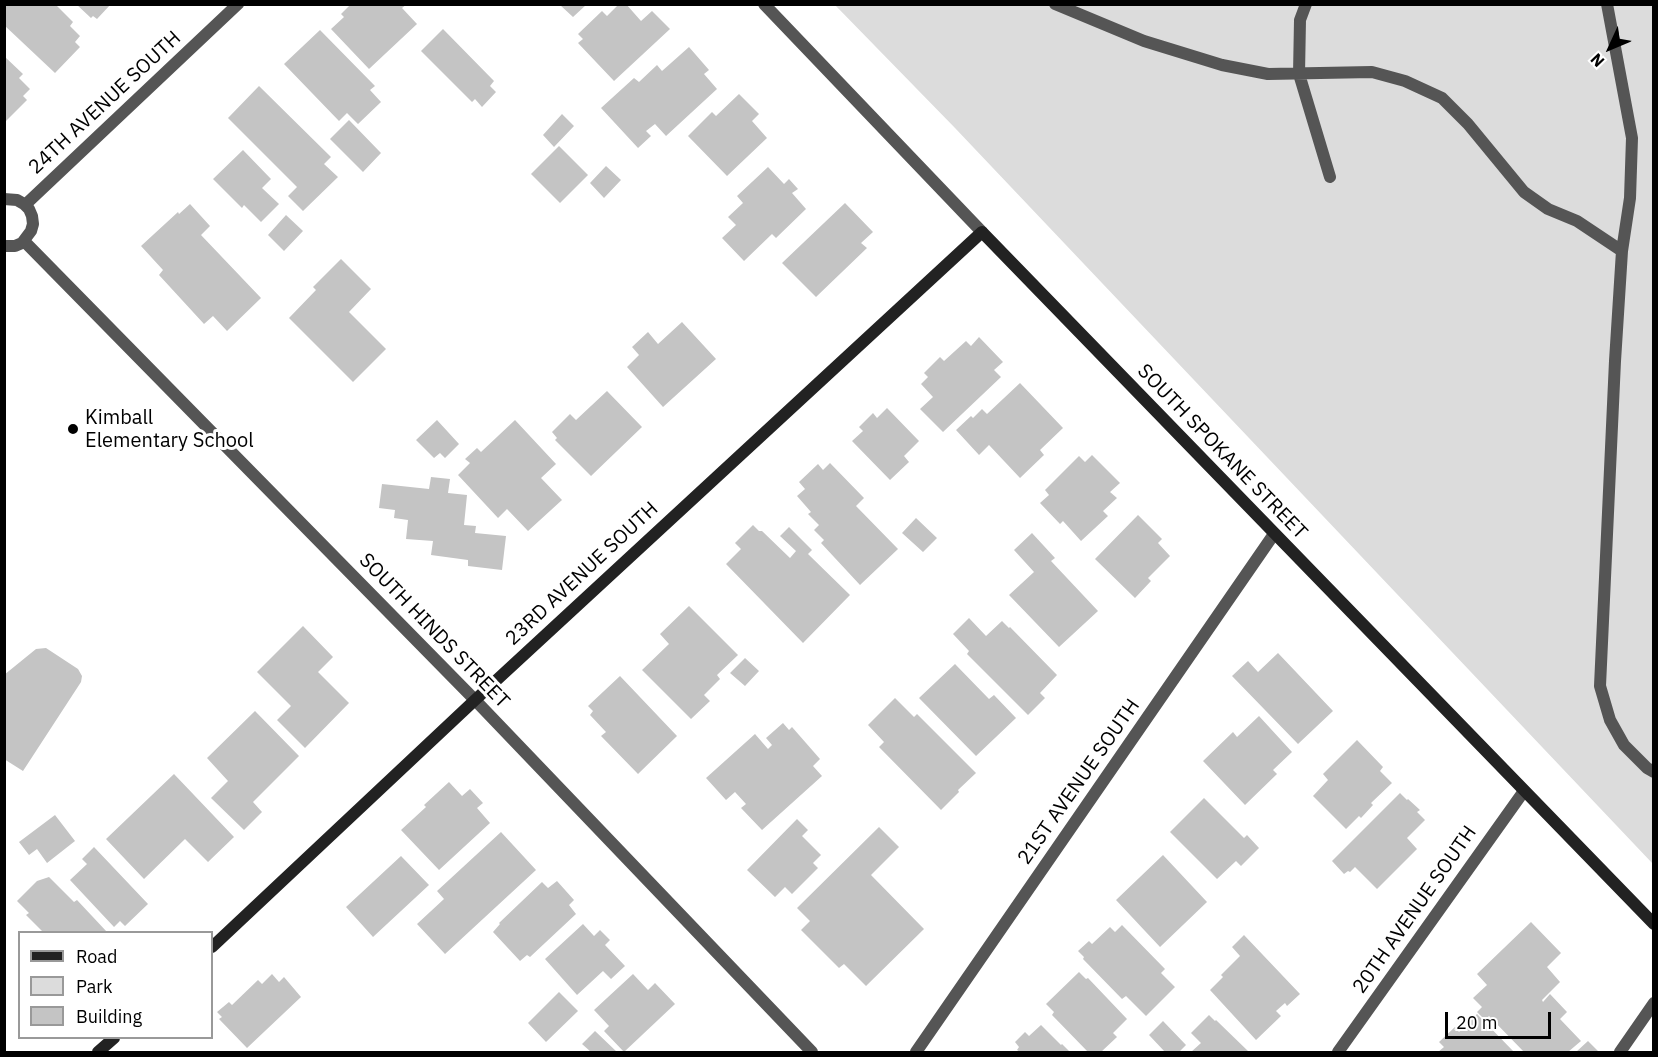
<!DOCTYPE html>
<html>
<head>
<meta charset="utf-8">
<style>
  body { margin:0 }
  #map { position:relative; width:1658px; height:1057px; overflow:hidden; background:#fff; font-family:"IBM Plex Sans",sans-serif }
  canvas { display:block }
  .frame { position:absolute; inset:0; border:6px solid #000; pointer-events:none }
  .legend { position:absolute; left:18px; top:931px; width:195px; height:108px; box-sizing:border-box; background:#fff; border:2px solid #999; margin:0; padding:8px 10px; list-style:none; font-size:18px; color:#000 }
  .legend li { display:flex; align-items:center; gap:12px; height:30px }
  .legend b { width:30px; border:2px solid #999 }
  .north { position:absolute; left:1580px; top:18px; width:60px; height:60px; -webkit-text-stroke:4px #fff; paint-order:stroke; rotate:226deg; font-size:16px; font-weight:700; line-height:24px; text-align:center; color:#000 }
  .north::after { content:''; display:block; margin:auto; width:21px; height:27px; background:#000; clip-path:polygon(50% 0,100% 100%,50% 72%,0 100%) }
  .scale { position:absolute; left:1445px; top:1012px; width:106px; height:27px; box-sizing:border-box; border:3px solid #000; border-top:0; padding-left:8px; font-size:18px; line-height:21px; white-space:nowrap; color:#000; -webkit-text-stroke:4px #fff; paint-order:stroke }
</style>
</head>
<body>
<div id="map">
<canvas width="1658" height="1057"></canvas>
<div class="frame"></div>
<ul class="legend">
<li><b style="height:8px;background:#222"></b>Road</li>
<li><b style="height:16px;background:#dcdcdc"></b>Park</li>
<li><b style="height:16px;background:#c4c4c4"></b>Building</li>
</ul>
<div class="north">N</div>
<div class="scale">20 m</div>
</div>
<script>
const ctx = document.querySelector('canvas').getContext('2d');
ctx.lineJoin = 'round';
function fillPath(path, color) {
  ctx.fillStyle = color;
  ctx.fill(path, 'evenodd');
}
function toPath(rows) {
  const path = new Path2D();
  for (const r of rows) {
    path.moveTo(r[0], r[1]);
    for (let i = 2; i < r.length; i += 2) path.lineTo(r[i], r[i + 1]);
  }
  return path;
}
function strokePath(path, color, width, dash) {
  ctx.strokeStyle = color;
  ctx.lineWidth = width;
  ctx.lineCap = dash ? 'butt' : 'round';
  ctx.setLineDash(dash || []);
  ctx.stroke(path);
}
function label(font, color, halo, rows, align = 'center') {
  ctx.font = font + ' "IBM Plex Sans",sans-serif';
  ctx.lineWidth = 6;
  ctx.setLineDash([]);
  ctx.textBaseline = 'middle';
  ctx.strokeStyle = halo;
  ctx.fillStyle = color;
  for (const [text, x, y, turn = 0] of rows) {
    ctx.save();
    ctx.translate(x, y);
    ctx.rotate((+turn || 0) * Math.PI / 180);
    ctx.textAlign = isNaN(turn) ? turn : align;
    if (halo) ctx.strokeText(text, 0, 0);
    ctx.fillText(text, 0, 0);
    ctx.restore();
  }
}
const green = toPath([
  [835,5,1653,5,1653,864,955,128]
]);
const building = toPath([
  [4,4,55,4,73,22,70,26,80,36,75,42,80,47,55,73,4,25],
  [76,4,111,4,97,19,93,16,91,18],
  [351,4,407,4,402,8,417,24,369,69,331,29,344,17,341,14],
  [619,4,626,4,641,21,652,11,670,29,614,81,578,43,583,39,578,34,602,11,607,16],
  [560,5,586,5,573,17],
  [443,29,494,81,490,86,496,92,482,107,475,99,472,102,421,51],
  [320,30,375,86,370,90,381,102,358,124,347,113,339,121,284,64],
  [689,47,709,70,704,74,717,89,666,136,655,124,646,131,651,136,638,148,601,108,634,78,639,82,657,65,662,71],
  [4,56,23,74,19,78,30,89,23,96,27,100,4,123],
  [259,86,331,157,324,164,338,177,303,211,288,196,297,187,228,118],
  [739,94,759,114,752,121,767,138,727,176,688,136,712,112,716,116],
  [562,114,574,126,554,147,543,135],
  [349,120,381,153,363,172,330,139],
  [559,146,588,175,560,203,531,174],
  [243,150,271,179,262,188,279,204,261,222,244,205,242,208,213,179],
  [606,166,621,180,604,198,590,183],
  [768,167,784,184,789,179,798,189,792,193,806,209,776,238,772,234,744,261,722,238,736,225,728,217,743,203,737,196],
  [845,203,873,232,861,243,867,248,816,297,782,263],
  [190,204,210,226,201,235,261,298,227,331,213,316,204,324,159,275,163,270,141,246,178,212,179,214],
  [286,215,303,231,284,251,268,235],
  [341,259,371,289,349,312,386,349,353,382,289,318,316,290,313,287],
  [682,322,716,359,663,407,627,367,639,355,632,347,648,332,658,344],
  [979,337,1003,362,994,370,1001,377,943,432,920,409,933,397,921,384,928,377,924,373,940,357,944,361,966,341,971,346],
  [1020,383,1063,428,1040,450,1044,455,1020,478,989,445,979,455,956,430,971,416,973,418,982,409,987,414],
  [607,391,642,427,591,476,555,440,557,438,552,432,570,414,576,420],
  [887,408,919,441,904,456,909,462,890,480,852,441,863,431,859,427,873,413,877,418],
  [437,420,459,444,445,458,440,453,434,458,416,440],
  [515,420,556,464,541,478,562,500,528,531,507,509,498,518,458,475,470,463,465,459,477,448,481,452],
  [1092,455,1120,483,1110,492,1117,498,1103,511,1108,516,1081,541,1063,521,1060,524,1040,503,1049,495,1045,490,1079,456,1085,462],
  [830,463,864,498,856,506,898,549,860,585,821,543,824,540,814,530,819,525,808,514,811,512,797,496,805,489,799,482,818,464,823,470],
  [431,477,450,479,448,493,467,495,464,525,476,526,475,533,506,536,502,570,468,566,468,560,431,555,433,541,406,539,408,520,394,518,395,510,379,508,382,484,429,489],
  [1138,515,1162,539,1158,543,1170,556,1148,578,1151,581,1135,598,1095,559],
  [916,518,937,538,923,552,902,533],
  [753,525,759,531,762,531,790,558,796,551,780,536,789,527,812,550,808,554,850,595,803,643,726,564,741,549,735,543],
  [1032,533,1055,558,1051,561,1098,611,1059,647,1009,595,1034,572,1014,550],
  [689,606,738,655,717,675,720,679,704,695,710,701,691,719,642,670,669,644,660,634],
  [969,618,986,636,1002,621,1009,628,1010,627,1057,675,1040,693,1045,698,1028,715,967,654,969,651,953,634],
  [303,626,333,657,318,672,349,703,305,748,277,720,291,706,257,672],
  [46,648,78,669,82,676,81,682,23,771,4,759,4,675,36,649],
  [1278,653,1333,711,1298,744,1232,676,1248,661,1258,672],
  [745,658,759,671,745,686,730,673],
  [955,664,989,699,994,695,1016,718,976,756,919,698],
  [620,676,677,736,638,774,601,736,606,732,590,715,593,711,588,706],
  [895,698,914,717,917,714,976,773,958,790,959,792,941,810,879,747,884,742,868,725],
  [255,711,299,756,253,802,262,812,244,830,211,798,228,781,207,758],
  [1259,716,1292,752,1273,770,1277,774,1245,805,1203,761,1233,732,1237,737],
  [783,723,789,730,792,727,820,759,813,766,822,776,762,830,741,808,746,804,735,792,726,800,706,778,755,734,768,749,772,745,766,738],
  [1357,740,1383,767,1380,771,1392,783,1371,803,1373,805,1361,818,1359,816,1346,829,1313,796,1328,780,1323,774],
  [174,774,234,837,208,862,185,839,144,879,106,839],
  [449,782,462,796,470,789,483,803,477,808,490,823,439,870,401,830,426,807,424,805],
  [1400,793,1407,800,1408,799,1420,810,1417,812,1425,820,1407,838,1417,849,1377,889,1355,867,1350,872,1348,871,1344,874,1332,861],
  [1204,798,1244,838,1247,835,1259,848,1241,866,1236,861,1217,879,1170,832],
  [55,815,75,841,47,863,37,849,29,855,19,842],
  [797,819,808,830,802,836,821,855,813,863,818,868,792,894,785,887,775,897,747,870],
  [879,827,899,847,871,875,924,929,866,986,844,964,839,968,801,930,810,921,797,908],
  [501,832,536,870,445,954,417,924,444,899,437,891],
  [94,847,148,904,125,926,120,921,114,927,70,880,87,864,82,859],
  [1163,855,1207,902,1160,947,1116,900],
  [401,856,429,885,373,937,346,907],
  [49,877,74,902,77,900,107,932,43,932,26,915,29,913,17,901,37,881],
  [557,881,574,900,569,905,576,914,530,957,527,955,520,961,493,932,500,924,499,923,542,882,548,888],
  [1531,922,1561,953,1547,967,1560,982,1542,1000,1543,1002,1550,994,1567,1012,1560,1019,1581,1041,1568,1052,1524,1052,1489,1016,1485,1020,1477,1012,1482,1007,1473,998,1487,985,1477,974],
  [583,924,594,936,600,930,610,940,605,945,625,966,611,979,603,971,577,995,545,959],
  [1122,925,1165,969,1161,973,1175,987,1146,1016,1126,996,1122,999,1083,959,1084,957,1078,951,1089,941,1092,944,1110,927,1115,932],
  [1244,935,1300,994,1287,1006,1285,1003,1276,1011,1281,1016,1256,1040,1210,990,1223,977,1221,975,1240,956,1232,947],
  [1079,972,1086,979,1088,978,1127,1019,1113,1033,1117,1037,1101,1052,1088,1052,1052,1015,1054,1012,1046,1004],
  [272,974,279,982,284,977,301,997,247,1048,219,1019,222,1017,217,1012,229,1002,232,1005,258,980,262,984],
  [633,974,648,990,655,983,675,1004,624,1052,604,1031,609,1026,594,1010],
  [559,992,578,1011,546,1042,528,1023],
  [1477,1014,1514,1052,1438,1052,1444,1047,1439,1042,1455,1027,1459,1032],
  [1209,1015,1215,1021,1216,1020,1249,1052,1191,1052,1201,1043,1191,1033],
  [1163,1021,1186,1045,1179,1052,1165,1052,1149,1035],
  [1041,1025,1061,1045,1062,1044,1070,1052,1020,1052,1017,1050,1019,1047,1015,1042,1025,1032,1029,1036],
  [595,1031,617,1052,591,1052,582,1044],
  [1588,1041,1599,1052,1576,1052]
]);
const lane = toPath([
  [1055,4,1144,41,1222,65,1268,74,1372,72,1405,81,1442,98,1468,124,1524,192,1548,209,1577,221,1622,251],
  [1306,4,1300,20,1299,74,1330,177],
  [1607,4,1632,138,1630,198,1622,251,1615,361,1600,686,1610,720,1624,745,1647,768,1654,772],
  [1620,1052,1654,1003]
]);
const street = toPath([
  [764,4,982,232],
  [4,199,17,200,24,204,29,209,32,216,33,224,31,231,22,243,15,246,4,246],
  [25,205,238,4],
  [24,241,475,700,812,1052],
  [916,1052,1274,534],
  [1338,1052,1524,791]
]);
const secondary = toPath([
  [212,947,475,700,982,232,1654,924],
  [98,1052,114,1038]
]);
const markers = [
  [73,429,6,"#000"]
];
const streetNames = [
  ["24TH AVENUE SOUTH",105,103,-43],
  ["SOUTH SPOKANE STREET",1222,452,46],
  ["23RD AVENUE SOUTH",582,574,-43],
  ["SOUTH HINDS STREET",434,631,46],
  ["21ST AVENUE SOUTH",1079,782,-55],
  ["20TH AVENUE SOUTH",1415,910,-55]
];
const poiNames = [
  ["Kimball",85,418],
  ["Elementary School",85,441]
];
fillPath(green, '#dcdcdc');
fillPath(building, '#c4c4c4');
strokePath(lane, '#555', 12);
strokePath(street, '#555', 12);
strokePath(secondary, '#222', 12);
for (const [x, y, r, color] of markers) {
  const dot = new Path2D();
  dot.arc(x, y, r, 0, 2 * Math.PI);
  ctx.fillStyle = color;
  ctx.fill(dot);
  strokePath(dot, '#fff', 2);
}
label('20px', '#000', '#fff', streetNames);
label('20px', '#000', '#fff', poiNames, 'left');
</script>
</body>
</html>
